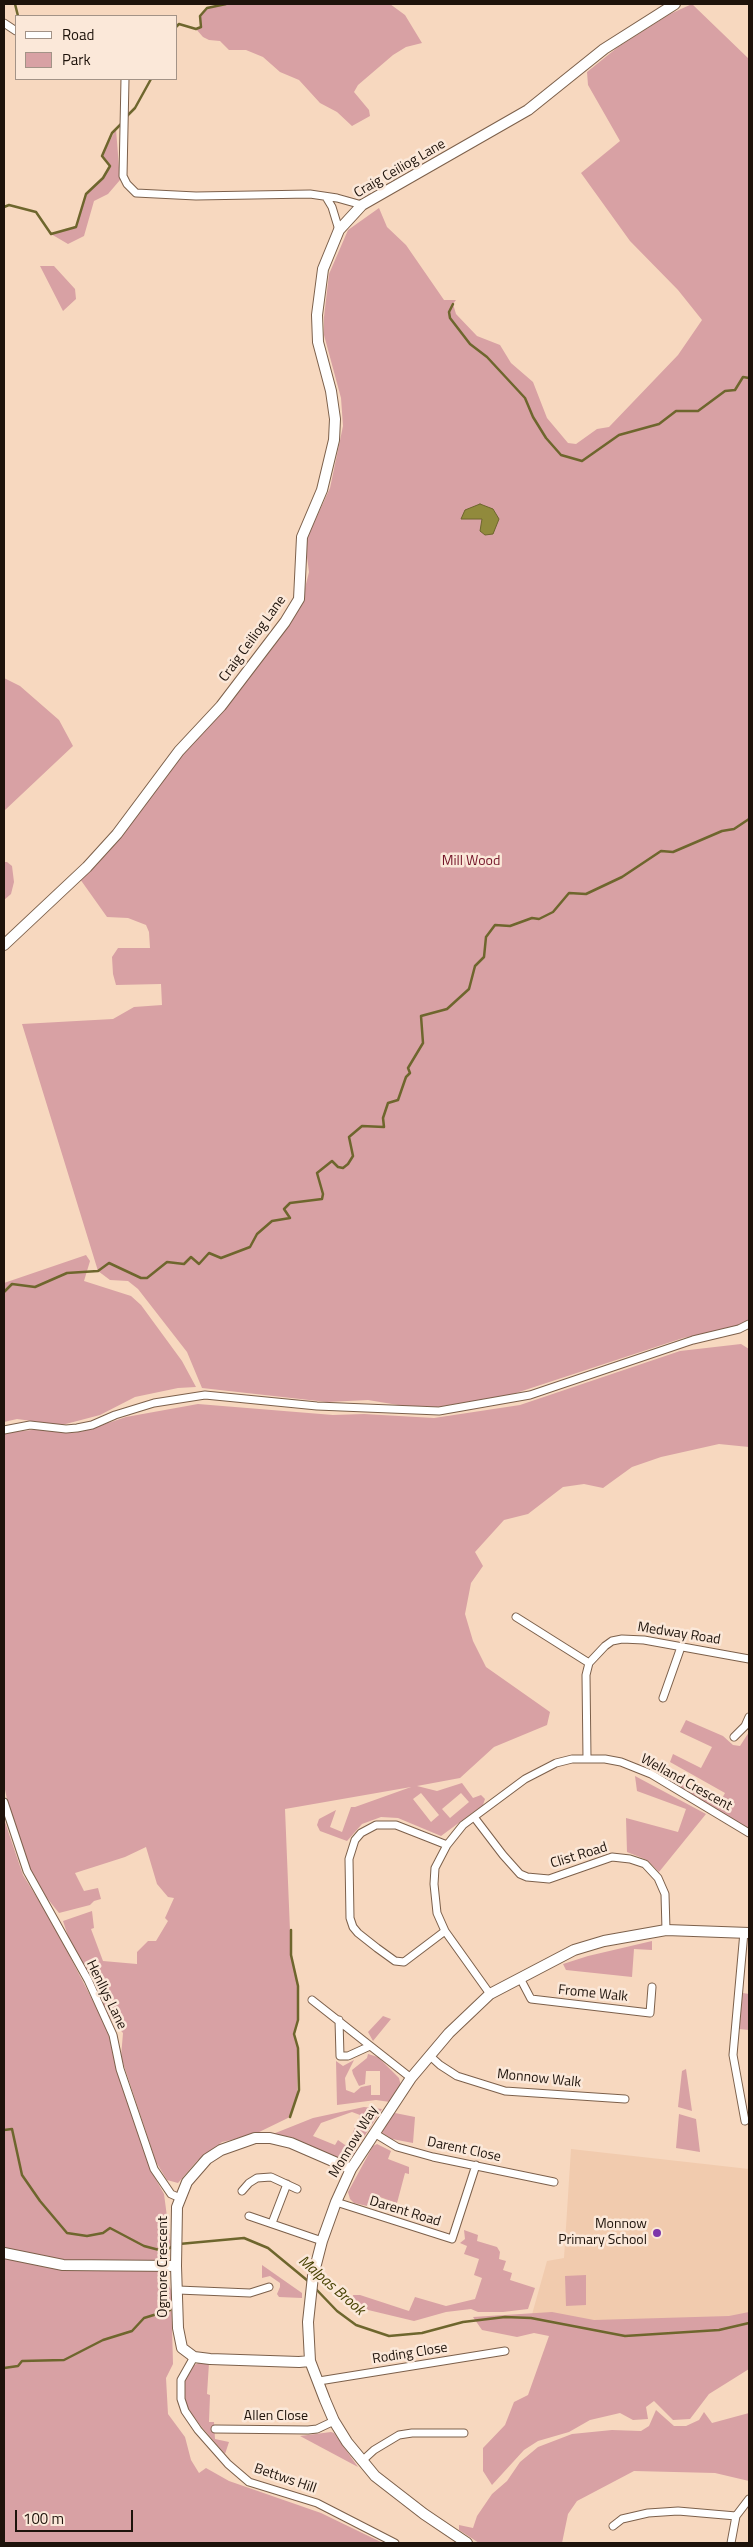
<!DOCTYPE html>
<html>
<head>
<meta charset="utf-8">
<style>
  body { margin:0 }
  #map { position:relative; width:753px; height:2547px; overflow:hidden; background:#f7d8bf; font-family:"Titillium Web",sans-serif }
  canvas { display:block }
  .frame { position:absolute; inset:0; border:5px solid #1e130b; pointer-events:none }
  .legend { position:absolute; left:15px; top:15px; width:162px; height:65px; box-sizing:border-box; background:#fbe8d9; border:1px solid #a39387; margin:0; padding:6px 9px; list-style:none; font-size:15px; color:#1e130b }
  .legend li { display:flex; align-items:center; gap:10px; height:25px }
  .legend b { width:25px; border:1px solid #a39387 }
  .scale { position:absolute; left:15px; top:2510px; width:118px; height:22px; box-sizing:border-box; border:2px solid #1e130b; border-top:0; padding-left:6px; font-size:15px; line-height:18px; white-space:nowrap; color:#1e130b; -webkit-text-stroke:4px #fbe8d9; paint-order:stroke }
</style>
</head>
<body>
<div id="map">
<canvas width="753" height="2547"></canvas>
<div class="frame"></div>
<ul class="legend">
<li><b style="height:6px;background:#fff"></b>Road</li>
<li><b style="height:14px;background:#d8a1a4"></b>Park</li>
</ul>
<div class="scale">100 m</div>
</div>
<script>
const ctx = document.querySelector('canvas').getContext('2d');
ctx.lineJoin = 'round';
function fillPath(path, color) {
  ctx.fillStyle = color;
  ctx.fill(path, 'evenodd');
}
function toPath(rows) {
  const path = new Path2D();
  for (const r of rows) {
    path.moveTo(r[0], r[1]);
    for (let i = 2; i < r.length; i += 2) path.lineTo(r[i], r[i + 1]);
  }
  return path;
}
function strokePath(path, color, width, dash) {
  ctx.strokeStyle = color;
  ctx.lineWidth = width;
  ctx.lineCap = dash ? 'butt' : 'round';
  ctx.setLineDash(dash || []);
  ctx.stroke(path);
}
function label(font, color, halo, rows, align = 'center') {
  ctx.font = font + ' "Titillium Web",sans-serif';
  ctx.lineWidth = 5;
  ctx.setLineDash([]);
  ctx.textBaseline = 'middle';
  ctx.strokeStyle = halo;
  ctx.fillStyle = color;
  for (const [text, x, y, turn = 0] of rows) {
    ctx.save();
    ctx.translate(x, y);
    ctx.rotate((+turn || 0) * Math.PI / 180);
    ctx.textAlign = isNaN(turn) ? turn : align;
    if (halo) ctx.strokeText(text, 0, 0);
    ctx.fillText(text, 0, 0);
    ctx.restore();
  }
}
const built = toPath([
  [571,2149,749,2169,749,2323,719,2330,531,2318,547,2261,564,2258]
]);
const green = toPath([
  [226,4,390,4,405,15,422,43,406,47,393,55,358,85,354,92,369,110,370,116,352,126,337,112,320,103,299,80,280,72,263,57,246,50,229,50,220,41,209,40,203,37,196,29,201,27,200,16,207,8],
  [692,4,749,59,749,1321,739,1326,683,1338,510,1395,437,1407,404,1406,368,1400,327,1402,202,1388,187,1352,138,1289,128,1281,110,1280,98,1271,22,1024,113,1019,134,1007,162,1005,161,984,116,985,113,974,112,957,118,948,150,948,149,932,146,925,128,918,107,917,80,879,181,754,223,712,301,604,309,572,307,557,307,538,330,488,343,426,341,398,324,335,324,317,329,274,348,230,379,208,387,227,406,245,444,300,456,300,453,304,456,314,477,336,500,345,511,363,533,382,547,418,568,443,576,444,597,429,609,427,678,355,702,320,678,290,630,241,581,173,620,141,588,85,587,72,618,47,670,14],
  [116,129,120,180,108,194,94,201,84,236,68,244,51,234,76,227,86,194,103,178,110,166,102,156],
  [40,266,54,266,75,289,76,299,63,311],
  [4,678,20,686,59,720,73,746,4,811],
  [4,862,7,862,12,866,14,882,11,894,4,900],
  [86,1255,90,1261,84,1281,131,1296,141,1305,182,1361,196,1387,178,1388,135,1397,100,1415,62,1425,17,1419,4,1422,4,1283],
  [741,1344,749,1349,749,1447,719,1444,661,1457,632,1467,603,1488,584,1484,563,1487,528,1514,504,1520,475,1552,483,1566,471,1583,465,1614,473,1641,486,1667,550,1712,547,1725,494,1747,460,1778,417,1786,437,1791,462,1783,473,1798,481,1795,485,1799,483,1805,441,1836,398,1818,381,1817,362,1824,347,1841,320,1831,317,1825,319,1819,336,1810,330,1827,342,1832,351,1807,355,1807,411,1787,285,1809,291,1955,298,1986,298,2020,294,2034,298,2048,297,2098,290,2117,253,2135,222,2142,197,2161,178,2183,167,2180,156,2162,121,2057,123,2033,110,2018,68,1936,63,1921,92,1911,94,1928,91,1929,103,1961,137,1964,137,1952,148,1941,156,1941,168,1921,165,1918,174,1898,168,1897,157,1884,146,1847,125,1857,75,1873,84,1891,98,1888,101,1899,94,1901,90,1905,59,1913,43,1893,30,1871,7,1800,4,1784,4,1433,41,1429,72,1433,84,1431,126,1417,198,1404,333,1415,364,1414,434,1418,520,1405,680,1351],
  [421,1793,439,1815,431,1822,413,1799],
  [461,1793,469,1802,450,1818,442,1809],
  [686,1720,723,1736,733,1745,740,1746,749,1732,749,1829,660,1775,662,1770,720,1802,725,1793,670,1762,673,1754,701,1768,712,1747,680,1732],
  [635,1776,706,1814,659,1872,647,1860,627,1852,626,1818,678,1832,686,1809,637,1791],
  [4,1819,23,1875,52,1922,107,2028,118,2074,150,2169,164,2194,171,2247,165,2256,158,2261,77,2263,4,2251],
  [652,1941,652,1950,634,1949,632,1977,566,1970,563,1964,588,1956],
  [743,1993,749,1994,749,2030,739,2029],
  [383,2016,391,2019,373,2041,368,2032],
  [368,2054,378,2057,399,2078,401,2086,390,2102,376,2100,337,2105,336,2061,343,2066,354,2060,345,2078,346,2090,354,2093,361,2087,371,2085,371,2095,380,2095,380,2071,366,2071,365,2084,359,2086,353,2074,352,2070,367,2058],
  [686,2069,692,2111,678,2107,682,2071],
  [364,2107,382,2109,360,2143,351,2137,360,2115,352,2112,321,2123,313,2136,335,2145,338,2140,355,2152,350,2160,344,2162,290,2137,273,2134,313,2118],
  [395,2113,415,2117,413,2143,392,2139,382,2133,386,2120],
  [679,2114,696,2119,700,2152,676,2148],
  [377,2144,391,2151,388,2159,409,2167,409,2174,405,2173,397,2203,374,2195,367,2206,354,2203,350,2199,348,2192,373,2146],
  [464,2230,478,2235,477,2241,497,2247,500,2252,499,2259,506,2261,503,2270,512,2273,510,2280,535,2288,528,2309,503,2312,478,2312,471,2309,446,2312,414,2321,364,2309,354,2302,353,2295,360,2295,409,2311,415,2297,446,2306,475,2299,482,2278,474,2275,479,2259,464,2254,467,2246,460,2243,465,2239],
  [4,2258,156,2270,166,2276,171,2290,173,2364,166,2378,168,2414,185,2437,191,2460,199,2473,206,2468,229,2481,321,2513,383,2543,4,2543],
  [262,2265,302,2293,302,2298,279,2297,277,2294,280,2287,280,2283,270,2276,262,2278],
  [586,2275,586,2305,566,2306,565,2276],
  [552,2312,594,2320,729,2316,749,2312,749,2369,709,2394,690,2419,673,2420,654,2401,646,2407,648,2419,633,2420,620,2413,590,2420,569,2432,538,2441,524,2450,492,2485,483,2471,483,2448,505,2425,514,2402,528,2395,549,2336,534,2333,517,2337,482,2330,473,2317],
  [203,2361,209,2363,207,2394,210,2395,209,2422,214,2422,215,2439,229,2442,225,2454,200,2425,189,2410,183,2395,186,2375,192,2366],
  [656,2410,674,2426,686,2426,699,2420,704,2412,712,2423,749,2413,749,2481,715,2473,634,2471,577,2501,568,2514,562,2543,479,2543,459,2530,459,2525,473,2528,477,2516,492,2494,507,2481,520,2462,538,2447,572,2434,612,2430,641,2431,649,2426],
  [331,2432,334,2433,358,2467,300,2436]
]);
const water = toPath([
  [480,504,493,509,499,519,493,534,485,535,480,531,482,519,461,519,465,510,480,504]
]);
const stream = toPath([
  [15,4,18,16],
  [176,27,179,24,196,29,201,27,200,16,207,8,226,4],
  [126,117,135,108,151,79],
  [4,207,9,205,36,212,51,234,76,227,86,194,103,178,110,166,102,156,112,133,123,122],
  [453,304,449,312,450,318,470,344,487,357,525,398,533,417,546,438,561,455,582,461,619,435,659,424,676,411,698,411,725,391,735,390,743,377,749,378],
  [4,1292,12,1284,35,1287,67,1273,98,1271,109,1263,141,1278,147,1278,167,1262,184,1264,191,1257,199,1264,209,1253,221,1258,250,1247,257,1234,272,1221,290,1218,284,1209,290,1203,322,1199,323,1194,317,1173,332,1161,338,1167,343,1168,348,1164,353,1156,349,1137,362,1126,384,1127,383,1118,388,1103,398,1100,406,1077,410,1073,408,1068,423,1043,421,1016,447,1009,469,989,475,966,484,957,486,937,495,925,510,926,532,918,539,919,553,912,569,893,586,894,622,877,661,851,673,852,722,831,734,829,749,819],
  [290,2117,299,2090,298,2048,294,2034,298,2020,298,1986,291,1955,291,1930],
  [4,2130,12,2129,22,2175,40,2201,67,2233,87,2236,103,2233,110,2228,144,2246,163,2251,174,2246],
  [179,2244,244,2238,268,2248,308,2281],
  [314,2287,337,2311,356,2325,389,2336,422,2333,463,2322,505,2317,531,2318,625,2336,719,2330,749,2323],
  [4,2368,18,2366,22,2361,64,2360,103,2340,132,2331,144,2318,170,2310]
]);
const street = toPath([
  [4,23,16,31],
  [125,79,123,176,127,184,136,193,196,196,310,194,337,198,362,205],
  [326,197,332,207,339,230],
  [4,1430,30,1425,66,1429,77,1428,92,1425,115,1415,154,1403,205,1395,317,1406,439,1411,530,1395,693,1340,739,1329,749,1324],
  [516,1617,589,1663],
  [663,1698,681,1647],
  [734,1737,745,1726,749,1717],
  [587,1758,586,1675,589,1663,605,1646,612,1641,622,1639,644,1640,749,1659],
  [4,1802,27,1871,88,1980,113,2035,120,2069,154,2169,171,2194,180,2198],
  [474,1817,503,1855,520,1874,527,1877,549,1879,612,1857,630,1859,645,1864,658,1878,665,1894,666,1930],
  [445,1931,404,1962,395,1961,377,1948,358,1933,353,1927,350,1918,349,1859,355,1840,361,1833,376,1825,396,1825,447,1845],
  [744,1932,733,2055,745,2121],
  [520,1978,531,1999,650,2013,652,1987],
  [490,1994,445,1931,437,1913,434,1884,435,1868,447,1845,463,1825,525,1779,556,1763,572,1759,605,1759,621,1762,651,1774,749,1833],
  [312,2000,411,2078],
  [339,2020,340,2056,348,2056,370,2046],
  [429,2055,440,2065,457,2076,505,2091,625,2099],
  [374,2133,397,2147,433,2157,554,2182],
  [242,2191,249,2183,257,2178,271,2177,297,2189],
  [336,2202,452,2239,476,2165],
  [249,2216,322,2241],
  [272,2223,287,2184],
  [178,2290,250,2293,269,2287],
  [194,2357,181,2380,181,2399,185,2411,198,2430,228,2464,249,2482,317,2503,395,2543],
  [319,2381,505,2351],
  [215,2429,308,2430,317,2429,334,2421],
  [362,2461,374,2450,399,2435,412,2433,464,2433],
  [613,2526,622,2519,648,2513,678,2511,736,2516],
  [731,2543,736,2516,749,2499]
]);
const secondary = toPath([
  [4,945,87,867,117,834,179,751,221,706,285,622,299,599,302,537,322,490,334,440,335,419,331,391,318,342,317,315,323,269,339,230,362,205,528,110,604,49,675,4],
  [4,2253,63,2265,176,2266],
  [310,2361,299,2362,210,2359,194,2357,182,2348,178,2328,176,2266,177,2207,187,2182,207,2159,221,2150,255,2138,270,2138,291,2143,351,2169],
  [467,2543,424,2514,375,2476,347,2442,334,2421,325,2400,310,2361,308,2322,313,2276,322,2241,336,2202,351,2169,411,2078,449,2033,490,1994,574,1950,604,1941,666,1930,749,1933]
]);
const markers = [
  [657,2233,5,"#7d37aa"]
];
const streetNames = [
  ["Craig Ceiliog Lane",400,169,-30],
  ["Craig Ceiliog Lane",253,639,-54],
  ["Medway Road",679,1634,9],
  ["Welland Crescent",686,1783,29],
  ["Clist Road",579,1856,-17],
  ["Frome Walk",593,1994,6],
  ["Henllys Lane",106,1995,64],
  ["Monnow Walk",539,2079,6],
  ["Monnow Way",354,2142,-59],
  ["Darent Close",464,2150,12],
  ["Darent Road",405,2212,17],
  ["Ogmore Crescent",164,2267,-90],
  ["Roding Close",410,2354,-9],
  ["Allen Close",276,2417],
  ["Bettws Hill",285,2479,19]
];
const parkNames = [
  ["Mill Wood",471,862]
];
const poiNames = [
  ["Monnow",647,2225],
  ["Primary School",647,2241]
];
const waterNames = [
  ["Malpas Brook",331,2286,41]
];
fillPath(built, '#f1cbae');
fillPath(green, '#d8a1a4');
fillPath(water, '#918a3c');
strokePath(water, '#6e662d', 1);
strokePath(stream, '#6e662d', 2.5);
strokePath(street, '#7c604b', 9);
strokePath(secondary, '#7c604b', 12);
strokePath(street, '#fff', 7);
strokePath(secondary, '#fff', 10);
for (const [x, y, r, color] of markers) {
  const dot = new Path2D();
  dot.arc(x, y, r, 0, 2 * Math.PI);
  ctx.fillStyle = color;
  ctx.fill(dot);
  strokePath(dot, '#fbe8d9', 2);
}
label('14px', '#1e130b', '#fbe8d9', streetNames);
label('14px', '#741428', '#fbe8d9', parkNames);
label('14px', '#1e130b', '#fbe8d9', poiNames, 'right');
label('italic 15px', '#454000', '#fbe8d9', waterNames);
</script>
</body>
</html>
